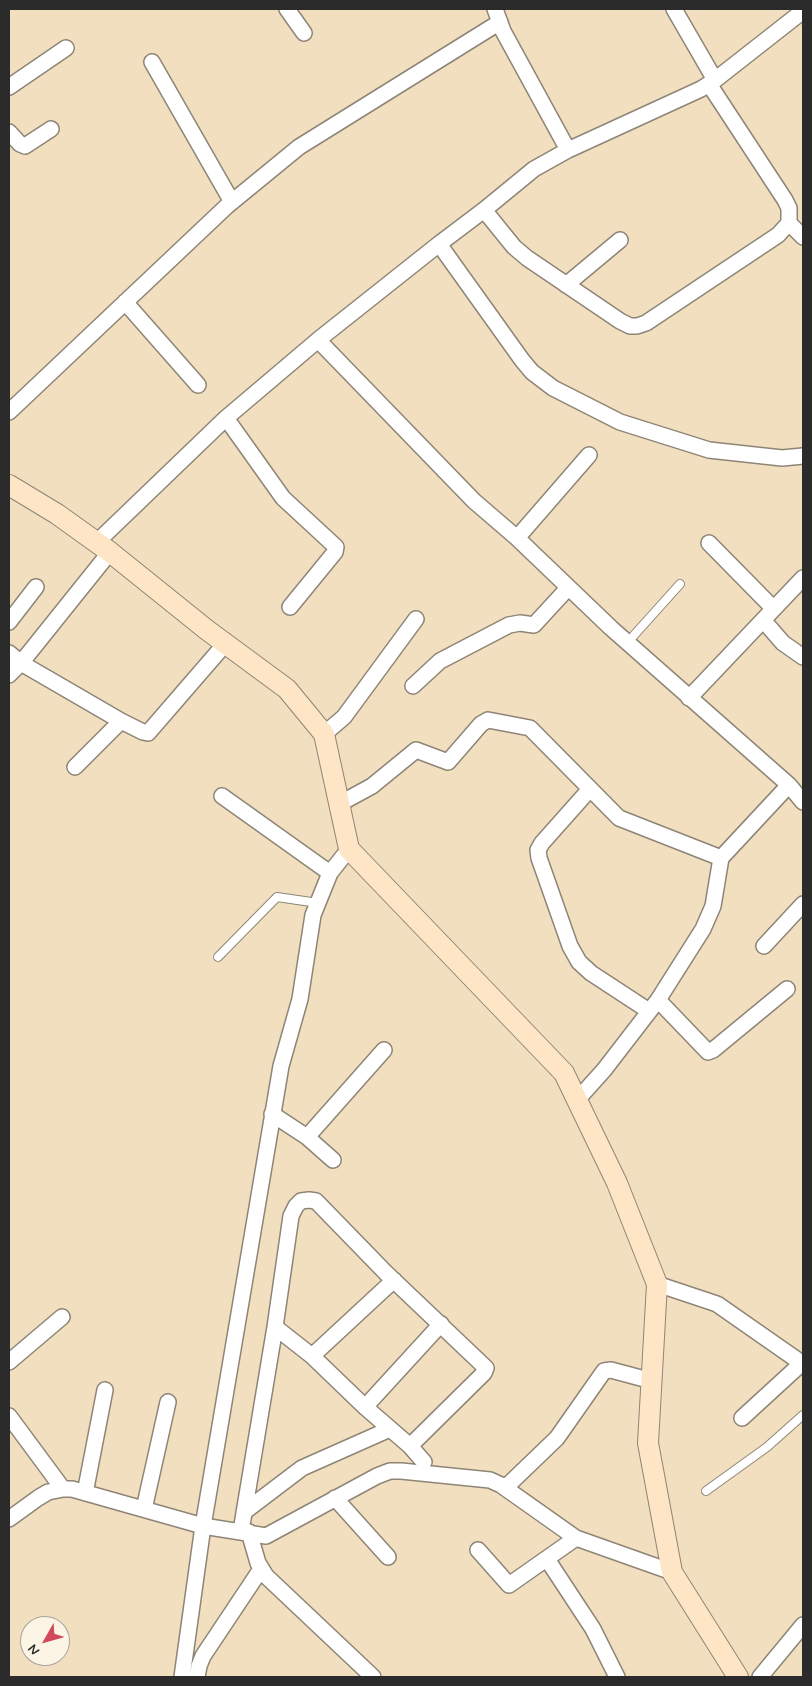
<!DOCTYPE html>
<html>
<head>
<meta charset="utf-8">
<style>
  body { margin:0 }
  #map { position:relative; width:812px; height:1686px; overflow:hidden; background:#f1dfc0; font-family:Mynerve,sans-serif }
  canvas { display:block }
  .frame { position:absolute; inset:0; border:10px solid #2b2b2b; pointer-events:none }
  .north { position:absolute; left:20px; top:1616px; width:50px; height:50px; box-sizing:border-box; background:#fcf5e5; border:1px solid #a8a49b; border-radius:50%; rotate:232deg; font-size:14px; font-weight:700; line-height:20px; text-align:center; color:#2b2b2b }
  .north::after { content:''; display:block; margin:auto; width:18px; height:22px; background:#d1495b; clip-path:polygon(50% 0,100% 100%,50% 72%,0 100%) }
</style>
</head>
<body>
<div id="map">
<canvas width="812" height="1686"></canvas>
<div class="frame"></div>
<div class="north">N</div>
</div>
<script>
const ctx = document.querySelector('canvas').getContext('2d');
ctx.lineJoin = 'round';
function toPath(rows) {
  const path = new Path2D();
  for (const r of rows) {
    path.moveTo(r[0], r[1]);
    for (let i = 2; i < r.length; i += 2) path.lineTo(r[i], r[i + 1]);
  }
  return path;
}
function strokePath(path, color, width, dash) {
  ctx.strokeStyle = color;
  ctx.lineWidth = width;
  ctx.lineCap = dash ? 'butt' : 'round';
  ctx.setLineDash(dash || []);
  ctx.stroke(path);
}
const lane = toPath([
  [627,643,680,584],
  [218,957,277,897,318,903],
  [706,1491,767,1447,803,1415]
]);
const street = toPath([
  [287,9,304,33],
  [495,9,503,31,568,150],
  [674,9,715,80],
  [152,62,232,202],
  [9,87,66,48],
  [9,132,20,144,25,146,51,129],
  [484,210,514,247,527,258,620,321,630,326,637,326,646,323,778,235,789,223,789,208,785,200,709,84],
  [789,223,803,237],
  [439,244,522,360,532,372,553,388,620,422,709,450,782,458,803,456],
  [566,285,620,240],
  [125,302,198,385],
  [318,340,474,501,517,538,611,628,789,785,803,802],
  [9,412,227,206,299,147,500,22],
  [226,418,283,498,336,547,335,552,290,607],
  [517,538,589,455],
  [97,542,226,418,318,340,439,244,484,210,534,169,568,150,701,89,715,80,803,11],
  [709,543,773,608],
  [763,620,783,643,803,657],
  [9,622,36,587],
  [9,653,21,663,121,721,143,732,148,733,225,644],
  [9,675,21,663,110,552],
  [413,686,440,661,509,625,520,623,534,625,568,588],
  [689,698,803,578],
  [324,734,344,717,416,619],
  [75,767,121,721],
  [590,789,542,843,538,850,539,858,570,946,579,962,591,973,649,1011],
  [222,796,330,873],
  [339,804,372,786,416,750,448,762,481,724,488,720,530,728,619,818,721,858],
  [764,946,803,904],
  [658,1000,708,1052,713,1050,787,989],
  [577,1100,604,1070,658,1000,703,929,713,906,721,858,789,785],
  [272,1114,307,1137,333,1160],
  [307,1137,384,1050],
  [657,1284,717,1304,803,1364],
  [275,1327,312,1356,365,1407,410,1446,424,1462],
  [312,1356,394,1280],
  [9,1362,62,1317],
  [365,1407,441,1324],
  [9,1416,63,1489],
  [742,1418,802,1363],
  [505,1488,557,1438,604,1371,611,1370,652,1381],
  [85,1493,105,1390],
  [335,1498,388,1557],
  [144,1509,168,1402],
  [244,1512,302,1468,390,1429],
  [9,1519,38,1498,48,1492,63,1489,72,1489,203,1526,266,1536,377,1476,390,1471,401,1471,490,1480,501,1485,576,1538,672,1572],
  [241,1531,275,1327,291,1216,296,1206,301,1201,309,1200,316,1201,386,1273,486,1368,484,1373,410,1446],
  [249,1532,258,1563,266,1576,373,1677],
  [478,1550,509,1585,576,1538],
  [547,1559,593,1629,617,1677],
  [182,1677,203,1526,281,1066,300,999,313,915,330,873,349,849],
  [197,1677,199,1666,203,1656,261,1569],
  [760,1677,803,1625]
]);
const secondary = toPath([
  [9,485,57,514,110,552,207,630,287,689,324,734,349,849,564,1073,617,1183,657,1284,648,1443,672,1572,738,1677]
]);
strokePath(lane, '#8e8576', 10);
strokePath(street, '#8e8576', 18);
strokePath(secondary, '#8e8576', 22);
strokePath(lane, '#fff', 8);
strokePath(street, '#fff', 15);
strokePath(secondary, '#fde5c5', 20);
</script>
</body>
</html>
